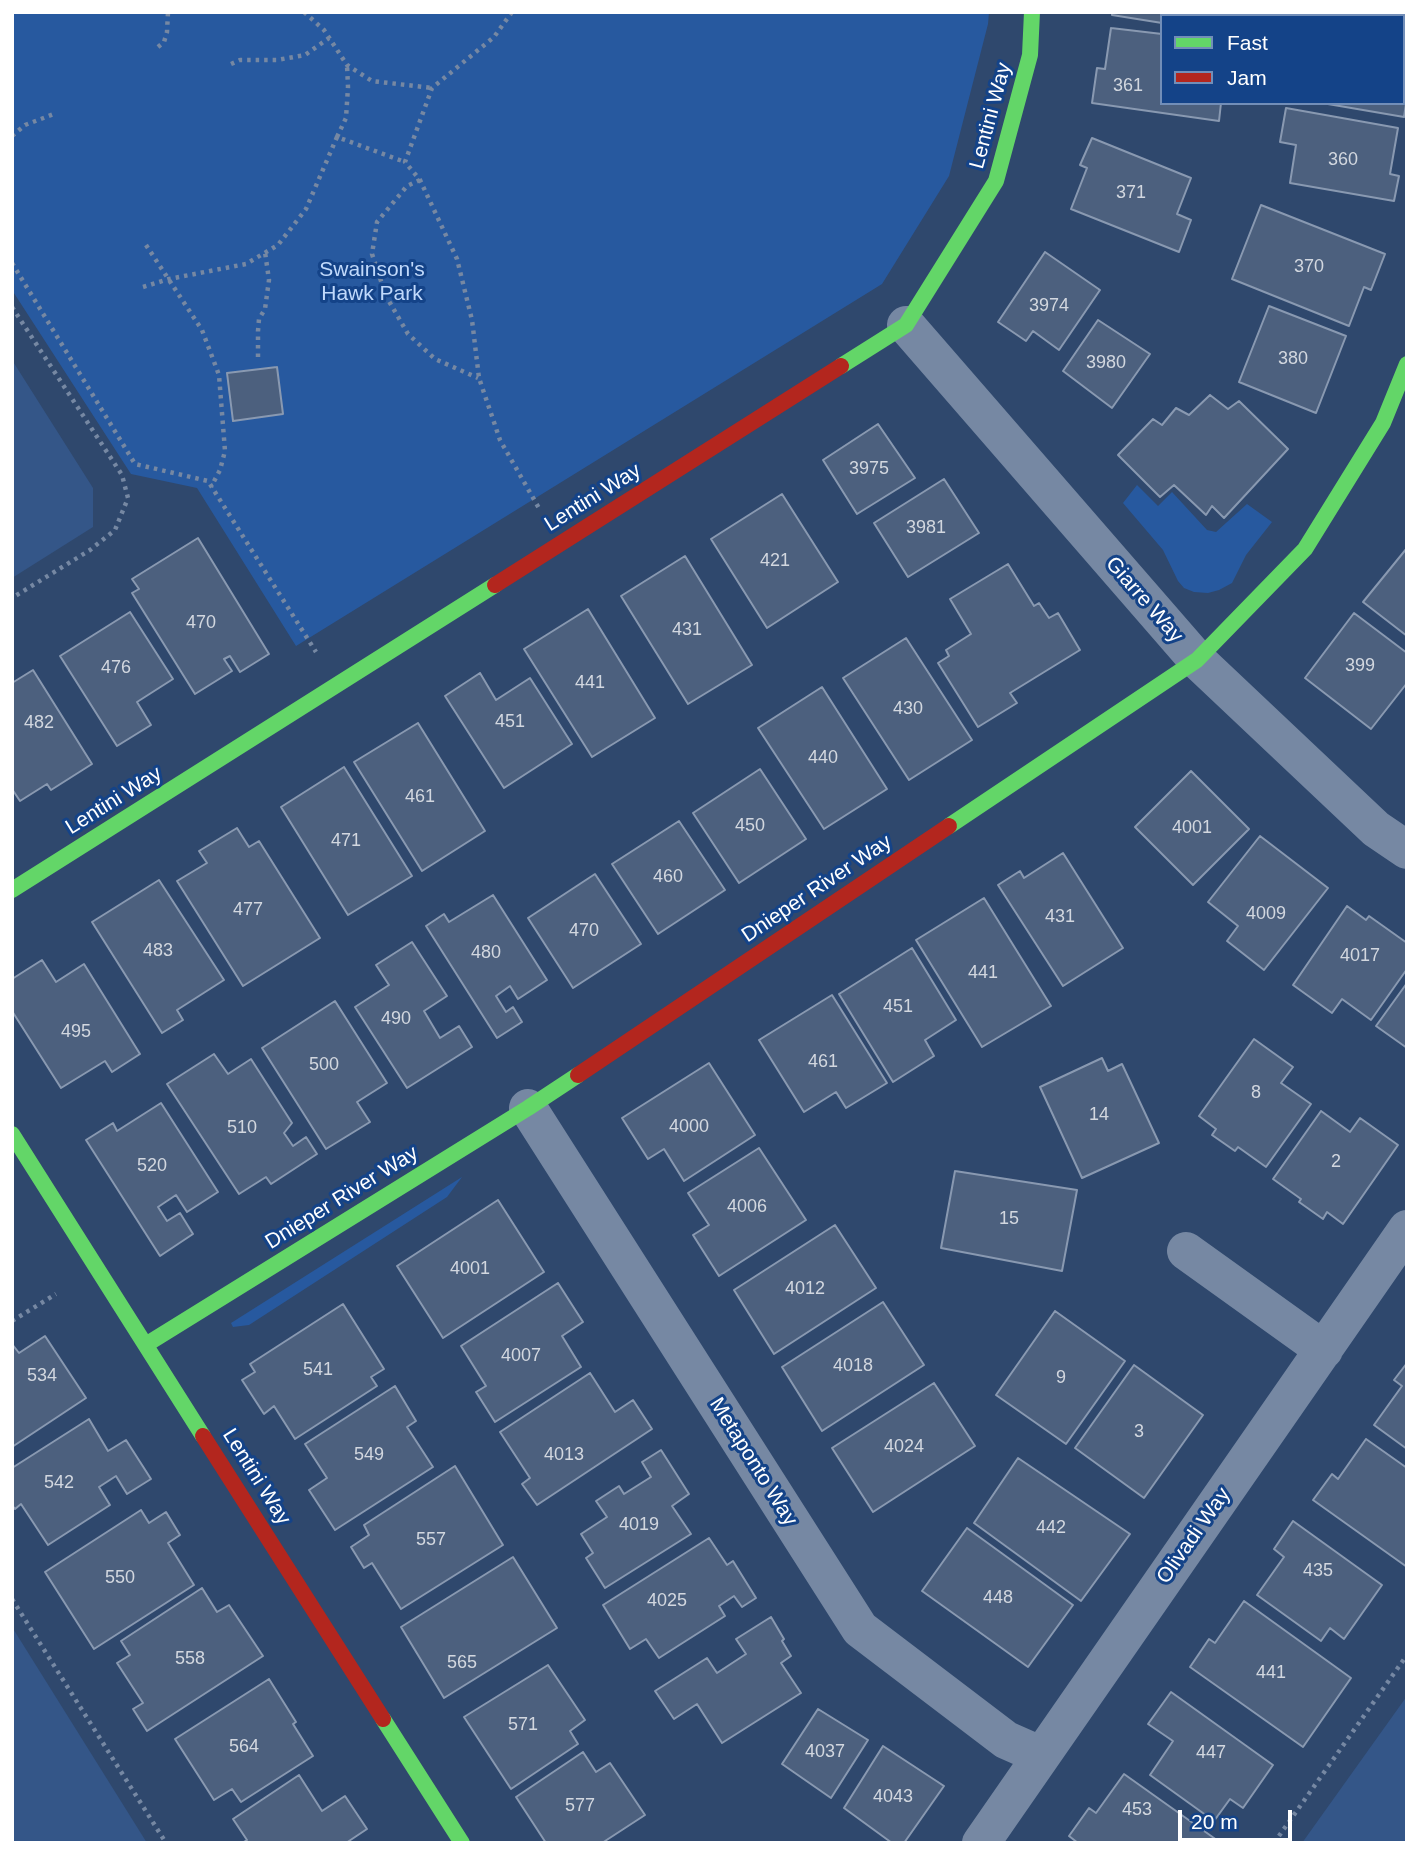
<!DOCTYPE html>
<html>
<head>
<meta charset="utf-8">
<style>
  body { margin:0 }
  #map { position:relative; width:1419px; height:1855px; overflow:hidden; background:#2f486d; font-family:Helvetica,sans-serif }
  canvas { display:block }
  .frame { position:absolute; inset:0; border:14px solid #fff; pointer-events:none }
  .legend { position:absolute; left:1160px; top:14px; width:245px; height:91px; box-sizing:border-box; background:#144388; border:2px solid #728eb8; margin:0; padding:9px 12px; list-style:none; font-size:21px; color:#fff }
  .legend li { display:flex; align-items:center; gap:14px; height:35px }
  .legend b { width:35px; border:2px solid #728eb8 }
  .scale { position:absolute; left:1178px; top:1810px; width:114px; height:32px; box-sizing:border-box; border:4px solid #fff; border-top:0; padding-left:9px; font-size:21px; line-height:24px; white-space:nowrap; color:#fff; -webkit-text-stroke:5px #144388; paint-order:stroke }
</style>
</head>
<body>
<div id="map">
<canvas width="1419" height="1855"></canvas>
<div class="frame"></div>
<ul class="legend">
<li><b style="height:9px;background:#63d668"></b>Fast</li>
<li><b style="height:9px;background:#b3261e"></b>Jam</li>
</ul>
<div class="scale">20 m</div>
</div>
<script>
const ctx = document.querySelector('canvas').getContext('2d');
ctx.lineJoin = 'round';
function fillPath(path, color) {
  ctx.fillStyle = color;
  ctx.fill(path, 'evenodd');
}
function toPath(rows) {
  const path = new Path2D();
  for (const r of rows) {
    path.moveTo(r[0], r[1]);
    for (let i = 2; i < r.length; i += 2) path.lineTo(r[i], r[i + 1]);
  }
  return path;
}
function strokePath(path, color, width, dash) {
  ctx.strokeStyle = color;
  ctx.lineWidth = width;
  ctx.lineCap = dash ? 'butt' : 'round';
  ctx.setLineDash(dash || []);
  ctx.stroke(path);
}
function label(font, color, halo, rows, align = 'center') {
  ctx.font = font + ' Helvetica,sans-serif';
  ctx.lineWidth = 6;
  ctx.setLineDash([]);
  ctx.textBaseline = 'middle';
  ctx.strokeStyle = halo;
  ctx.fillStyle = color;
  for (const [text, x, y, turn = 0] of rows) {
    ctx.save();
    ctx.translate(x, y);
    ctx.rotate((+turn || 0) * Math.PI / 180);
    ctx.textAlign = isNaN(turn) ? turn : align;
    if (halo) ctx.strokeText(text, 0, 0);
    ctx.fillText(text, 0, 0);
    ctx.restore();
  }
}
const green = toPath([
  [12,12,989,12,988,24,949,176,882,284,296,646,197,488,131,474,12,290],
  [1137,485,1158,506,1172,492,1207,530,1216,532,1247,504,1272,522,1246,555,1232,583,1219,590,1208,593,1194,592,1184,588,1178,581,1163,550,1123,503],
  [462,1177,447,1197,249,1325,233,1327,231,1323]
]);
const water = toPath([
  [12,360,93,488,93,527,12,578],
  [12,1627,147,1843,12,1843],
  [1407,1696,1407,1843,1302,1843]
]);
const building = toPath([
  [1112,12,1196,12,1196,16,1162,16,1162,23,1112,15,1112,12],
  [1111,28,1162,34,1162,103,1221,103,1219,121,1092,103,1097,68,1105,69,1111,28],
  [1403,34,1407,34,1407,97,1404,117,1322,103,1403,103,1403,34],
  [1286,108,1398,128,1390,174,1399,176,1394,201,1290,183,1296,145,1280,142,1286,108],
  [1092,138,1191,178,1177,214,1191,220,1179,252,1071,209,1087,168,1080,165,1092,138],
  [1261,205,1385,254,1371,290,1364,287,1349,326,1232,279,1261,205],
  [1045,252,1100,290,1059,350,1033,331,1026,341,998,322,1045,252],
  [1269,306,1346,336,1316,413,1239,382,1269,306],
  [1098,320,1150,354,1112,408,1063,371,1098,320],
  [277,367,283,414,233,421,227,373,277,367],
  [1210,395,1228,409,1239,401,1288,449,1224,518,1212,506,1206,515,1174,485,1160,497,1118,455,1153,419,1162,425,1176,408,1189,415,1210,395],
  [878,424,915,478,857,514,823,460,878,424],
  [944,479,979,533,908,577,874,523,944,479],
  [782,494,838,582,767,628,711,539,782,494],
  [198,538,269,654,240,672,230,656,224,659,232,671,195,694,132,593,139,589,132,579,198,538],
  [1407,548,1407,636,1363,602,1407,548],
  [685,556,752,665,688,704,621,596,685,556],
  [1008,564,1034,606,1039,603,1049,618,1058,613,1080,650,1010,693,1017,703,978,727,938,663,949,656,946,650,971,634,950,599,1008,564],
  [588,609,655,718,592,757,524,649,588,609],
  [130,612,173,679,137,702,151,725,117,746,60,656,130,612],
  [1354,613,1407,653,1407,683,1371,729,1305,678,1354,613],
  [906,638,972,740,909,780,843,678,906,638],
  [33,670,92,764,51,790,47,784,20,801,12,789,12,683,33,670],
  [480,673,496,700,530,678,572,744,504,788,445,696,480,673],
  [822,687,887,789,824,829,758,728,822,687],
  [418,723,485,831,422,871,354,762,418,723],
  [344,767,412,876,348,915,281,807,344,767],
  [760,769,806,839,739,883,693,813,760,769],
  [1191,771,1249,829,1193,885,1135,827,1191,771],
  [679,821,725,890,658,934,612,864,679,821],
  [237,828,249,847,259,841,320,938,243,986,177,881,207,863,199,851,237,828],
  [1260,836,1328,888,1264,970,1227,941,1238,926,1208,902,1260,836],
  [1063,853,1123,948,1063,986,998,885,1020,871,1024,878,1063,853],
  [595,874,641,944,573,988,528,918,595,874],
  [159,880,224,980,177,1010,183,1020,162,1033,92,922,159,880],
  [493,895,547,980,518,999,510,986,496,996,506,1012,513,1007,522,1022,497,1038,426,926,444,914,449,922,493,895],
  [984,898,1051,1006,982,1047,916,940,984,898],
  [1347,906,1366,920,1369,916,1407,943,1407,969,1371,1020,1342,999,1332,1013,1293,985,1347,906],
  [412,942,447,996,424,1011,440,1038,459,1026,472,1047,407,1088,355,1007,389,985,376,965,412,942],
  [912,948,956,1020,925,1040,934,1056,893,1082,839,994,912,948],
  [42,960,56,982,84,964,140,1054,112,1072,105,1061,61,1088,12,1011,12,979,42,960],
  [1407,983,1407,1048,1376,1026,1407,983],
  [832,995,887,1083,846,1108,836,1092,804,1112,759,1040,832,995],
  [335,1001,387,1083,357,1102,370,1122,326,1149,262,1048,335,1001],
  [1254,1039,1293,1067,1281,1083,1311,1104,1266,1167,1238,1147,1235,1151,1212,1135,1216,1129,1199,1116,1254,1039],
  [214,1054,228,1074,251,1059,292,1123,284,1133,293,1146,306,1137,317,1154,271,1184,266,1177,239,1194,167,1084,214,1054],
  [1102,1058,1108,1071,1122,1064,1159,1143,1082,1178,1040,1087,1102,1058],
  [709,1063,755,1135,684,1181,664,1149,648,1159,622,1118,709,1063],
  [161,1103,218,1192,187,1212,176,1195,158,1207,167,1221,180,1213,193,1234,160,1256,86,1140,113,1123,117,1131,161,1103],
  [1321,1111,1350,1132,1360,1118,1398,1145,1343,1224,1327,1212,1323,1219,1299,1202,1301,1199,1273,1179,1321,1111],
  [759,1148,806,1220,719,1276,693,1235,709,1225,688,1193,759,1148],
  [955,1171,1077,1190,1062,1271,941,1248,955,1171],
  [498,1200,544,1272,443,1338,397,1266,498,1200],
  [835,1225,876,1288,774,1354,734,1290,835,1225],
  [558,1283,583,1322,562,1336,581,1367,495,1422,476,1392,486,1386,461,1346,558,1283],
  [883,1302,924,1365,822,1431,782,1367,883,1302],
  [343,1304,384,1369,371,1377,377,1386,295,1439,274,1406,264,1414,242,1380,255,1372,250,1364,343,1304],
  [1055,1311,1125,1361,1066,1444,996,1395,1055,1311],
  [45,1336,86,1398,12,1447,12,1344,19,1353,45,1336],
  [1407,1363,1407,1449,1374,1425,1402,1386,1394,1380,1407,1363],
  [1134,1365,1203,1415,1144,1498,1075,1448,1134,1365],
  [590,1373,615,1412,633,1400,652,1429,537,1505,522,1484,530,1478,500,1432,590,1373],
  [934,1383,975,1446,873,1512,832,1448,934,1383],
  [395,1386,416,1421,407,1427,433,1467,335,1530,309,1490,327,1478,305,1444,395,1386],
  [89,1419,108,1451,126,1440,151,1479,127,1494,116,1476,99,1487,110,1505,48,1545,21,1504,15,1509,12,1505,12,1468,89,1419],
  [1366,1439,1407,1468,1407,1567,1313,1500,1332,1474,1338,1479,1366,1439],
  [661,1450,689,1494,672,1506,691,1534,605,1588,586,1558,593,1553,581,1534,607,1517,596,1501,619,1486,624,1494,651,1477,642,1462,661,1450],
  [1018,1458,1130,1534,1081,1601,974,1523,1018,1458],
  [455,1466,503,1545,401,1609,372,1563,364,1568,351,1547,369,1535,364,1525,455,1466],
  [141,1510,149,1523,166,1512,180,1535,168,1543,194,1585,94,1649,45,1572,141,1510],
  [1293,1521,1382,1585,1344,1639,1330,1628,1321,1641,1257,1595,1284,1557,1274,1549,1293,1521],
  [967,1528,1073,1605,1028,1667,922,1591,967,1528],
  [709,1538,727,1565,733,1561,756,1598,742,1607,734,1596,719,1606,725,1616,659,1658,646,1639,630,1649,603,1605,709,1538],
  [513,1557,557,1628,444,1698,401,1627,513,1557],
  [202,1588,217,1612,229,1605,263,1656,147,1731,133,1709,143,1703,117,1663,130,1655,121,1641,202,1588],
  [1244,1601,1351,1678,1303,1747,1190,1667,1209,1639,1215,1643,1244,1601],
  [771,1617,784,1639,782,1641,791,1656,781,1663,801,1693,722,1743,697,1704,674,1719,655,1691,707,1658,717,1673,746,1654,736,1639,771,1617],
  [548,1665,585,1720,570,1731,578,1744,511,1789,464,1717,548,1665],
  [269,1679,296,1722,293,1724,313,1756,241,1802,232,1789,214,1800,175,1739,269,1679],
  [1171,1692,1273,1765,1243,1808,1230,1799,1214,1821,1150,1775,1173,1741,1148,1724,1171,1692],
  [818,1709,868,1740,831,1798,782,1764,818,1709],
  [883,1746,944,1786,904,1843,892,1843,844,1808,883,1746],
  [583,1752,596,1772,610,1763,645,1815,602,1843,546,1843,516,1797,583,1752],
  [1124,1774,1221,1843,1078,1843,1069,1836,1089,1808,1096,1813,1124,1774],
  [299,1775,322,1811,345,1796,367,1829,346,1843,242,1843,247,1840,233,1819,299,1775]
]);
const path = toPath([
  [304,12,324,30,347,65,372,81,432,88],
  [512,12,494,37,432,88,405,162,420,180,457,259,472,320,479,378,500,440,540,510],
  [158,47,164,42,167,32,168,12],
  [231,64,240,60,277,60,305,55,329,38],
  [12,136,25,125,54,114],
  [337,137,346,118,348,87,347,65],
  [420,180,407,186,377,222,372,254,386,296,408,334,435,359,478,378],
  [146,245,202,330,219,375,225,451,220,470,211,487],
  [12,263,135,464,208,481,316,652],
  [143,287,169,279,246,264,278,245,306,209,337,137,405,162],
  [12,307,122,475,128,498,115,530,90,550,12,598],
  [258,357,258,331,259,319,265,309,269,280,265,252],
  [12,1321,56,1294],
  [12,1599,166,1843],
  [1274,1843,1407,1655]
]);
const street = toPath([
  [906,325,1197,660,1376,829,1407,850],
  [528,1108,860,1629,1006,1740,1040,1755],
  [1186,1251,1324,1350],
  [981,1843,1407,1229]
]);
const fast = toPath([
  [841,366,906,325,996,181,1030,55,1032,12],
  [949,826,1197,660,1305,549,1383,423,1407,364],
  [12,890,495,585],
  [12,1134,203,1436],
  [147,1344,528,1108,578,1075],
  [383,1719,462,1843]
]);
const jam = toPath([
  [495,585,841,366],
  [578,1075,949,826],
  [203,1436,383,1719]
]);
const numberNames = [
  ["361",1128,86],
  ["360",1343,160],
  ["371",1131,193],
  ["370",1309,267],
  ["3974",1049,306],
  ["380",1293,359],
  ["3980",1106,363],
  ["3975",869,469],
  ["3981",926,528],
  ["421",775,561],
  ["470",201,623],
  ["431",687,630],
  ["399",1360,666],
  ["476",116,668],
  ["441",590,683],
  ["430",908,709],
  ["451",510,722],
  ["482",39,723],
  ["440",823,758],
  ["461",420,797],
  ["450",750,826],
  ["4001",1192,828],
  ["471",346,841],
  ["460",668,877],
  ["477",248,910],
  ["4009",1266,914],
  ["431",1060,917],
  ["470",584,931],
  ["483",158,951],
  ["480",486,953],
  ["4017",1360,956],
  ["441",983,973],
  ["451",898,1007],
  ["490",396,1019],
  ["495",76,1032],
  ["461",823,1062],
  ["500",324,1065],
  ["8",1256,1093],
  ["14",1099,1115],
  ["4000",689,1127],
  ["510",242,1128],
  ["2",1336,1162],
  ["520",152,1166],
  ["4006",747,1207],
  ["15",1009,1219],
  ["4001",470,1269],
  ["4012",805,1289],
  ["4007",521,1356],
  ["4018",853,1366],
  ["541",318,1370],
  ["534",42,1376],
  ["9",1061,1378],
  ["3",1139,1432],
  ["4024",904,1447],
  ["549",369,1455],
  ["4013",564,1455],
  ["542",59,1483],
  ["4019",639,1525],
  ["442",1051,1528],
  ["557",431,1540],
  ["435",1318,1571],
  ["550",120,1578],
  ["448",998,1598],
  ["4025",667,1601],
  ["558",190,1659],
  ["565",462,1663],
  ["441",1271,1673],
  ["571",523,1725],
  ["564",244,1747],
  ["4037",825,1752],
  ["447",1211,1753],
  ["4043",893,1797],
  ["577",580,1806],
  ["453",1137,1810]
];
const streetNames = [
  ["Lentini Way",991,116,-75],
  ["Lentini Way",593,498,-32],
  ["Giarre Way",1144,600,49],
  ["Lentini Way",114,801,-32],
  ["Dnieper River Way",817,889,-34],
  ["Dnieper River Way",342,1198,-32],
  ["Metaponto Way",753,1462,58],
  ["Lentini Way",256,1477,58],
  ["Olivadi Way",1194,1536,-55]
];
const parkNames = [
  ["Swainson's",372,270],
  ["Hawk Park",372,294]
];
fillPath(green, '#27599f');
fillPath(water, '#345688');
fillPath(building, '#4c607e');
strokePath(building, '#8999b1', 2);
strokePath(path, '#7688a3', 4.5, [3.5, 5]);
strokePath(street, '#7688a3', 38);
strokePath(fast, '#63d668', 16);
strokePath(jam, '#b3261e', 16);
label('18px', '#d2d7df', null, numberNames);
label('21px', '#fff', '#144388', streetNames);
label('21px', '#c0d9fb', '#144388', parkNames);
</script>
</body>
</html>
